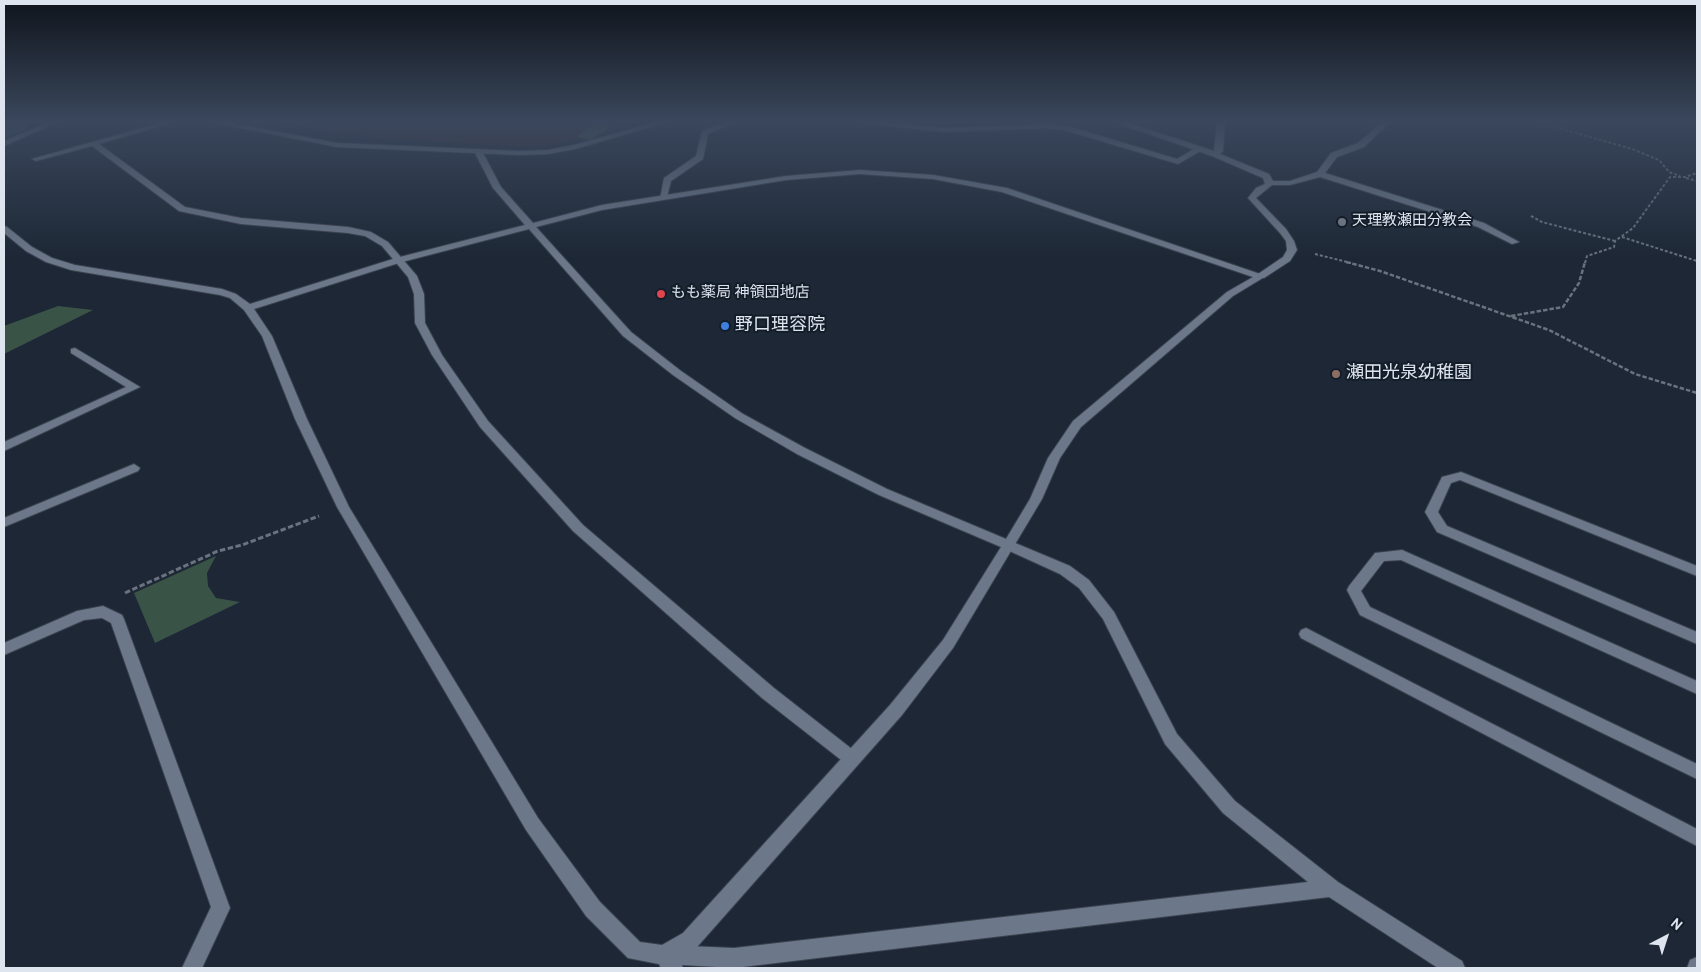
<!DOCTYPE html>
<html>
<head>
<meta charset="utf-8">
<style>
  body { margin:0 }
  #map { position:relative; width:1701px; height:972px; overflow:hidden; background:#1d2735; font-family:Overpass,sans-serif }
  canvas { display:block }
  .frame { position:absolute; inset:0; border:5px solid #dee5ef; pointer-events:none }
  .north { position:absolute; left:1641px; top:912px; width:50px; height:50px; -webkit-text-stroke:4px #131d2a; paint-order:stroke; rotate:40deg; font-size:14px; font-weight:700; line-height:20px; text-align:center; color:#dee5ef }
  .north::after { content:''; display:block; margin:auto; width:18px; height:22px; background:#dee5ef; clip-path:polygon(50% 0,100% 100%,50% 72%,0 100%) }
</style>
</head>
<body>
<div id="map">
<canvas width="1701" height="972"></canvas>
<div class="frame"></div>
<div class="north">N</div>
</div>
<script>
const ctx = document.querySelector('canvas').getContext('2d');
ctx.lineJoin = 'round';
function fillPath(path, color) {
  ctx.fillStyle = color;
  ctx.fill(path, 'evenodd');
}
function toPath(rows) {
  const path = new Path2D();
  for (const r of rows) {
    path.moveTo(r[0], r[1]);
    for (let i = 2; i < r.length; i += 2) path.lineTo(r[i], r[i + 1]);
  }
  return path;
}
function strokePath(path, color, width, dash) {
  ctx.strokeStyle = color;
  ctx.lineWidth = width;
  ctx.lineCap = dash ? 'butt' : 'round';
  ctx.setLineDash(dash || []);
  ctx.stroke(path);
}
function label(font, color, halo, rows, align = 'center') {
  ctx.font = font + ' Overpass,"Noto Sans JP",sans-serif';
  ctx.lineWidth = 4;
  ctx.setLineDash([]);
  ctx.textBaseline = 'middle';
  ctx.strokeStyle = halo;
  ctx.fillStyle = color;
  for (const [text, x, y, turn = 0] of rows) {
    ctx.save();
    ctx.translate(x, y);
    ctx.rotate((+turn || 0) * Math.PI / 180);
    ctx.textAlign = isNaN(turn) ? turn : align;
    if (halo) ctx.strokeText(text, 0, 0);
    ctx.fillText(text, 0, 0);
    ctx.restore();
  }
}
const education = toPath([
  [277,123,626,123,599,135,558,144,524,147,380,138]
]);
const green = toPath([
  [58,306,93,310,4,354,4,326],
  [216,556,207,573,208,586,216,598,240,602,155,643,134,593]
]);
const forest = toPath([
  [594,123,616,123,591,140,577,137]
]);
const river = toPath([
  [4,123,30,123,24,131,4,138,4,123]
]);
const pathFar2 = toPath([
  [1541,123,1632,149,1659,160,1669,172,1680,176],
  [1686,178,1697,181],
  [1531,216,1542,222,1615,241],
  [1622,237,1697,261],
  [1315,254,1351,263],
  [1585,263,1587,256,1614,247,1615,241,1633,228,1670,177,1685,177,1697,173]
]);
const pathFar1 = toPath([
  [1346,262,1380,271,1549,330,1635,374,1697,393],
  [1511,316,1563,307,1579,283,1585,262]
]);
const path = toPath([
  [125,593,218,551,242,545,319,516]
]);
const service = toPath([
  [159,123,172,123,99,144,185,207,241,218,348,227,371,232,388,242,417,276,424,294,425,323,442,355,488,421,583,525,774,688,857,753,859,758,857,763,851,765,845,763,762,698,573,531,480,427,432,355,415,323,414,294,408,277,382,246,365,236,348,233,241,224,179,211,92,146,36,161,32,159,159,123],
  [723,123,733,123,708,134,703,159,671,181,667,197,660,199,664,178,696,156,702,131,723,123],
  [862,123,894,123,944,128,1048,124,1068,126,1177,159,1197,147,1204,149,1178,164,1064,130,1048,128,944,132,862,123],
  [1461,472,1697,566,1697,576,1460,480,1451,483,1438,512,1447,526,1697,632,1697,644,1437,532,1425,512,1442,477,1461,472],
  [1402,550,1697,681,1697,694,1401,560,1384,561,1361,591,1370,607,1697,764,1697,779,1360,615,1347,590,1349,586,1375,553,1402,550],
  [1306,628,1697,829,1697,846,1301,638,1299,634,1301,630,1306,628]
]);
const minor = toPath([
  [215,123,232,123,337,143,519,151,548,150,574,145,652,123,665,123,575,149,548,154,519,155,337,147,215,123],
  [1117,123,1129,123,1214,151,1217,123,1225,123,1223,151,1220,154,1269,174,1273,181,1290,181,1317,172,1331,153,1358,143,1381,123,1389,123,1364,147,1337,157,1325,173,1484,223,1519,242,1512,244,1478,227,1320,177,1290,185,1272,185,1256,198,1286,229,1294,241,1297,250,1290,261,1264,278,1258,278,1258,274,1283,257,1287,250,1286,241,1280,233,1248,198,1256,188,1265,184,1263,178,1212,156,1117,123],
  [75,348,140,387,4,451,4,442,126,387,71,353,71,349,75,348],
  [134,464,140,468,138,471,4,527,4,518,134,464],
  [1008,540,1070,566,1089,580,1114,612,1177,734,1235,801,1338,882,1462,961,1465,968,1438,968,1329,897,734,968,682,965,683,968,661,968,654,955,657,948,664,945,734,948,1308,882,1223,813,1165,744,1103,619,1079,588,1060,574,1003,548,1001,545,1003,542,1008,540],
  [103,606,122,615,124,619,230,908,202,968,182,968,211,907,111,623,102,618,84,620,4,655,4,643,77,611,103,606],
  [1697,957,1697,968,1687,968,1690,960,1697,957]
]);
const tertiary = toPath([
  [46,123,56,123,4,146,4,141,46,123],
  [476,151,482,151,501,187,533,223,602,205,786,176,860,170,933,175,1007,188,1266,276,1233,296,1081,427,1060,458,1042,499,953,648,902,715,697,947,664,965,628,958,586,916,526,830,337,507,295,419,262,336,244,310,230,298,220,295,71,270,46,262,26,251,4,233,4,226,7,227,32,247,52,258,75,265,222,289,236,294,250,304,396,258,525,225,493,188,475,153,476,151],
  [860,174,933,179,1002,192,1253,277,1227,292,1073,421,1048,458,1030,499,1006,539,887,489,805,448,743,414,681,371,631,332,536,227,602,210,786,180,860,174],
  [529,229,623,336,673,375,735,418,797,454,879,495,1001,547,943,640,890,705,683,933,662,945,640,942,600,902,538,818,349,507,307,419,272,336,254,309,402,262,529,229]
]);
const markers = [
  [1342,222,5,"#6b7280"],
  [661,294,5,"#e0444e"],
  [725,326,5,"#3f7fe0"],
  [1336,374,5,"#8d6e63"]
];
const farPoinames = [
  ["天理教瀬田分教会",1352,222],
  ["もも薬局 神領団地店",671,294]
];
const poiNames = [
  ["野口理容院",735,326],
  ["瀬田光泉幼稚園",1346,374]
];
fillPath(education, '#392730');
fillPath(green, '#395346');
fillPath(forest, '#496556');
fillPath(river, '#354c5d');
strokePath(service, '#3b424f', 2);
strokePath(minor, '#3b424f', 2);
strokePath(tertiary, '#3b424f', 2);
strokePath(pathFar2, '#69727e', 2, [3, 2]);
strokePath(pathFar1, '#69727e', 2.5, [4.5, 2]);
strokePath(path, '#69727e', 3, [5.5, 2.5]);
fillPath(service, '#6c7889');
fillPath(minor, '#6c7889');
fillPath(tertiary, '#6c7889');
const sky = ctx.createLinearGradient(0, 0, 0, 260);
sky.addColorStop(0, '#10151d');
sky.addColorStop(0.47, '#3a475c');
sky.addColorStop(1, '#3a475c00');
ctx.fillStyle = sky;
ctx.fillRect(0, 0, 1701, 260);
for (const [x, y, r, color] of markers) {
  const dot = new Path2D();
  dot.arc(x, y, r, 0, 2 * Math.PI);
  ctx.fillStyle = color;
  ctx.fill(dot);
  strokePath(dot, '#131d2a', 2);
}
label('15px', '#dee5ef', '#131d2a', farPoinames, 'left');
label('18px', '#dee5ef', '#131d2a', poiNames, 'left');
</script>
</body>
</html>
